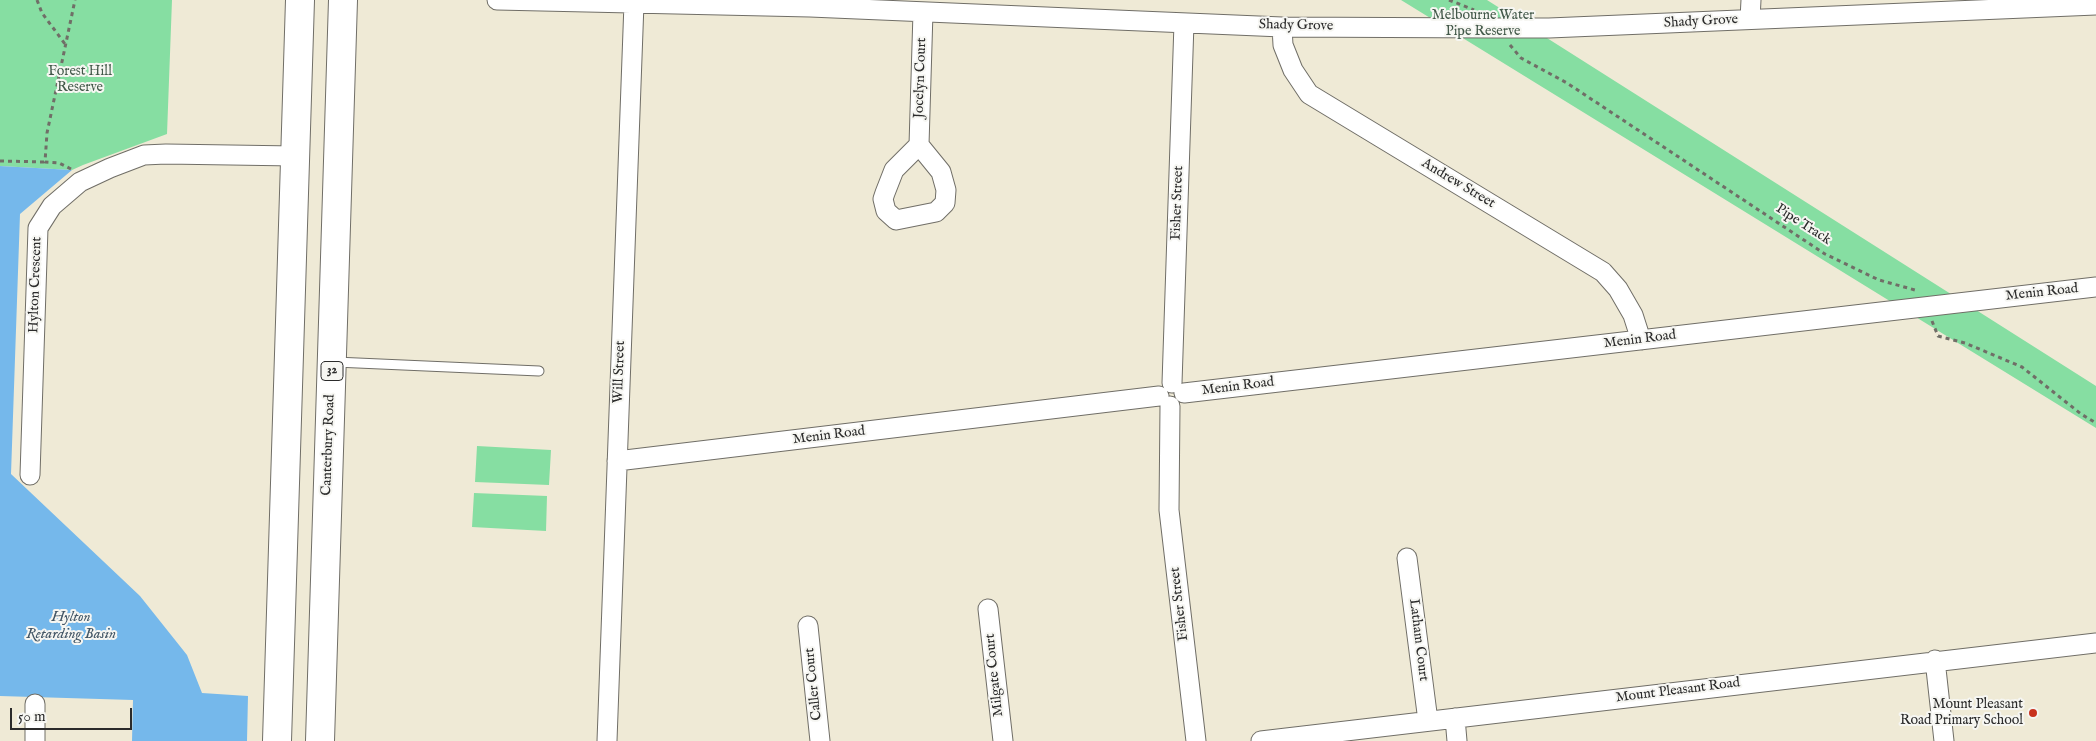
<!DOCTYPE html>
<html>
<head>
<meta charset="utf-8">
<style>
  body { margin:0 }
  #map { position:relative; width:2096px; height:741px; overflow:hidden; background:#efead6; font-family:"IM FELL English",serif }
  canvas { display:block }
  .scale { position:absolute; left:10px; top:708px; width:122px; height:22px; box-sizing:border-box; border:2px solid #2b2b2b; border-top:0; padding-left:6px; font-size:15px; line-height:18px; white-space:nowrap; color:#2b2b2b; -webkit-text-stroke:4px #f6f6f2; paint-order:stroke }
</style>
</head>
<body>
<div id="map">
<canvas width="2096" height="741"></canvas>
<div class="scale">50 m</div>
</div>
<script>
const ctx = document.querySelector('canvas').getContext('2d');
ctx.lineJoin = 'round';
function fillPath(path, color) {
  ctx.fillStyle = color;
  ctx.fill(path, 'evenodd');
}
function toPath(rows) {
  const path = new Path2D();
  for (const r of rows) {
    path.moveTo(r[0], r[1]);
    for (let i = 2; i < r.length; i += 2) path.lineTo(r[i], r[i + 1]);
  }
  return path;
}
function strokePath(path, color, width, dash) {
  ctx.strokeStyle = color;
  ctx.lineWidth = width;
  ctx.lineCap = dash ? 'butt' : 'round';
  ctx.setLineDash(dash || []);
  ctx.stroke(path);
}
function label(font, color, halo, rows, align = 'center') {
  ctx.font = font + ' "IM FELL English",serif';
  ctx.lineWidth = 4;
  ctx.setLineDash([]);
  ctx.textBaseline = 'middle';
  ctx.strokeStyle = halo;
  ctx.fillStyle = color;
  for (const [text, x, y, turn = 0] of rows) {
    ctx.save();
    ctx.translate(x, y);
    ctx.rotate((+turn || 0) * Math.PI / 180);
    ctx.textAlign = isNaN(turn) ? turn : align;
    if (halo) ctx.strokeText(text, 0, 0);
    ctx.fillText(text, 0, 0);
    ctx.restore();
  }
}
const green = toPath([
  [0,0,172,0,167,134,83,165,72,170,0,166],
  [1401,0,1487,0,2096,386,2096,428],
  [477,446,551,450,549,485,475,482],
  [474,493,547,496,546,531,472,527]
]);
const water = toPath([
  [0,166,72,170,20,214,11,474,140,596,187,655,202,693,248,696,247,741,132,741,133,700,0,696]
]);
const path = toPath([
  [37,0,42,13,65,44],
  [1449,0,1474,10],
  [1510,45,1521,58,1567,83,1825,254,1879,280,1915,290],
  [0,161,45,162],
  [71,169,59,163,45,162,47,133,75,0],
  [1932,321,1938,336,1965,343,2022,367,2081,414,2096,423]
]);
const service = toPath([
  [335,362,539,371]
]);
const minor = toPath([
  [497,0,810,7,1282,27,1495,28,1549,28,2096,5],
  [1750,19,1751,0],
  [1282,27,1283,45,1293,70,1309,94,1603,272,1618,289,1633,315,1641,340],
  [919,145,894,170,885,193,883,199,886,211,896,220,936,212,945,203,946,190,941,172,919,145,923,12],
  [1172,383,1184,23],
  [1184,393,2096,287],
  [1170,406,1169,510,1196,741],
  [617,461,1159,396],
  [30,475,38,228,52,206,80,182,110,168,144,155,166,154,295,156],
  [1407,558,1428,721],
  [988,609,1003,741],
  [808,626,820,741],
  [1935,660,1944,741],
  [1455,718,1457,741],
  [35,741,35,704],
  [607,741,634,3],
  [1261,741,2096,643]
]);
const primary = toPath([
  [277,741,300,0],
  [320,741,343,0]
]);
const markers = [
  [2033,713,5,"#c8321e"]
];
const shields = [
  [332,371,22]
];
const shieldNames = [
  ["32",332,371]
];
const parkNames = [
  ["Melbourne Water",1483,16],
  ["Pipe Reserve",1483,32],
  ["Forest Hill",80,72],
  ["Reserve",80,88]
];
const streetNames = [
  ["Shady Grove",1701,22,-3],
  ["Shady Grove",1296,26,1],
  ["Jocelyn Court",921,78,-88],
  ["Andrew Street",1458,184,31],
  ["Fisher Street",1178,203,-88],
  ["Pipe Track",1803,225,33],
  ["Hylton Crescent",36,285,-88],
  ["Menin Road",2042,293,-6],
  ["Menin Road",1640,340,-7],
  ["Will Street",620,372,-88],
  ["Menin Road",1238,387,-7],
  ["Menin Road",829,436,-7],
  ["Canterbury Road",329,445,-88],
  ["Fisher Street",1180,604,-97],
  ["Latham Court",1418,640,83],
  ["Milgate Court",995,675,-96],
  ["Caller Court",814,684,-96],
  ["Mount Pleasant Road",1678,691,-7]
];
const poiNames = [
  ["Mount Pleasant",2023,705],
  ["Road Primary School",2023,721]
];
const waterNames = [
  ["Hylton",71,618],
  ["Retarding Basin",71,635]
];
fillPath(green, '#86dea2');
fillPath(water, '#75b8eb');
strokePath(service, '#706e67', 11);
strokePath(minor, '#706e67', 21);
strokePath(primary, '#706e67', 30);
strokePath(path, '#706e67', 3, [4, 4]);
strokePath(service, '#fff', 9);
strokePath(minor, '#fff', 19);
strokePath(primary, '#fff', 28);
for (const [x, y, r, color] of markers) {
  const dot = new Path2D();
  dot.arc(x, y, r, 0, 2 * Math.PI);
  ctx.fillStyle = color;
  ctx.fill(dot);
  strokePath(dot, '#f6f6f2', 2);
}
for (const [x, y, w] of shields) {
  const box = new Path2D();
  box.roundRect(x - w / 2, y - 9.5, w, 19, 4);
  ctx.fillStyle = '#f6f6f2';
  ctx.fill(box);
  strokePath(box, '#2b2b2b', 1);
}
label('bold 12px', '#2b2b2b', null, shieldNames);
label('14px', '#425849', '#f6f6f2', parkNames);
label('14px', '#2b2b2b', '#f6f6f2', streetNames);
label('14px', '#2b2b2b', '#f6f6f2', poiNames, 'right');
label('italic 15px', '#415565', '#f6f6f2', waterNames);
</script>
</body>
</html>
